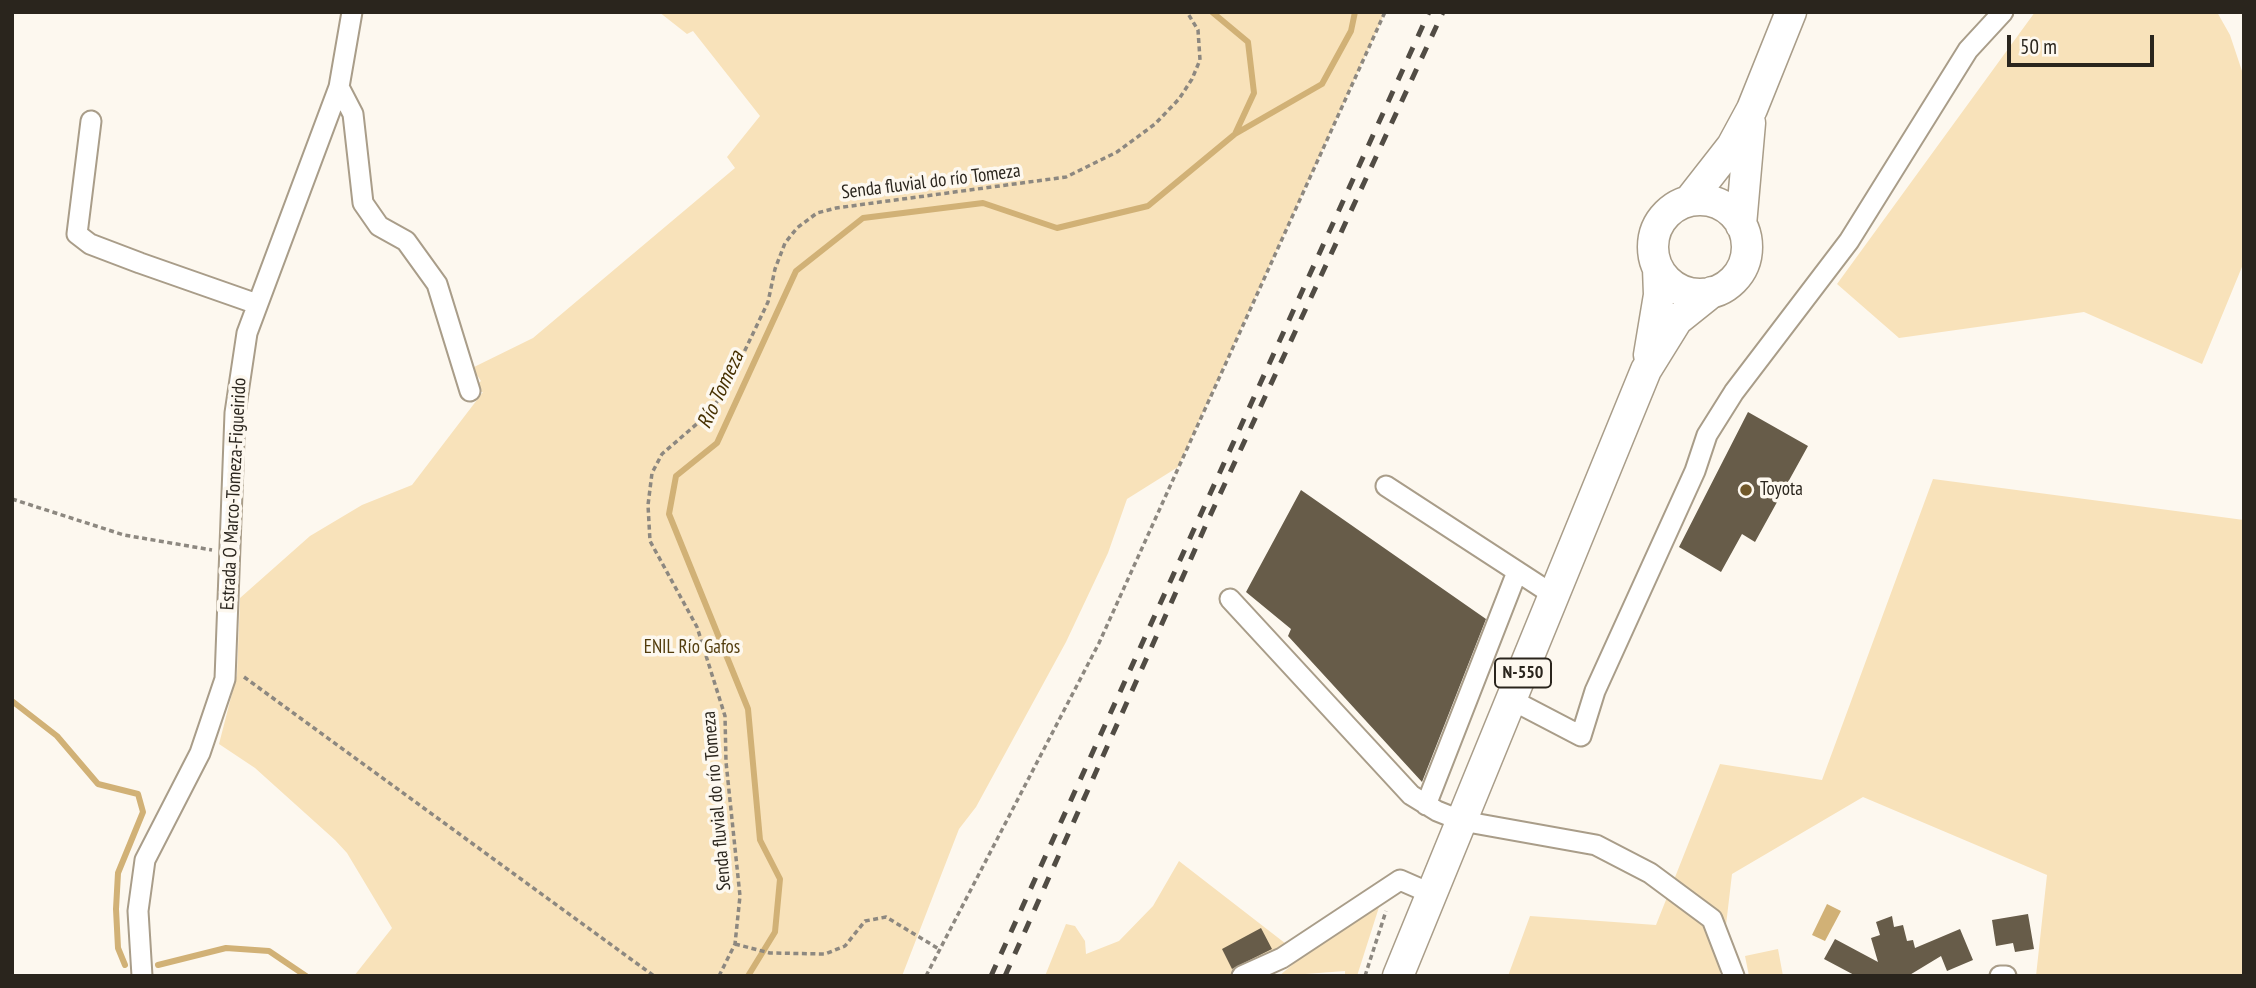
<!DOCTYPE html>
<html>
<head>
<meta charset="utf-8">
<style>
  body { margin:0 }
  #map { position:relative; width:2256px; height:988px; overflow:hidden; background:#fdf8ef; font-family:"PT Sans Narrow",sans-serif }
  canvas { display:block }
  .frame { position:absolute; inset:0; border:14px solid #2a251d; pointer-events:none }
  .scale { position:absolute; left:2007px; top:35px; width:147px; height:32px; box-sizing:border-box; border:4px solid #2a251d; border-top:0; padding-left:9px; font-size:21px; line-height:24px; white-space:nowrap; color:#2a251d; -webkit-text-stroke:5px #fdf8ef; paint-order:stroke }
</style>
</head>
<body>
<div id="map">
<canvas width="2256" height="988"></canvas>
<div class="frame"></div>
<div class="scale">50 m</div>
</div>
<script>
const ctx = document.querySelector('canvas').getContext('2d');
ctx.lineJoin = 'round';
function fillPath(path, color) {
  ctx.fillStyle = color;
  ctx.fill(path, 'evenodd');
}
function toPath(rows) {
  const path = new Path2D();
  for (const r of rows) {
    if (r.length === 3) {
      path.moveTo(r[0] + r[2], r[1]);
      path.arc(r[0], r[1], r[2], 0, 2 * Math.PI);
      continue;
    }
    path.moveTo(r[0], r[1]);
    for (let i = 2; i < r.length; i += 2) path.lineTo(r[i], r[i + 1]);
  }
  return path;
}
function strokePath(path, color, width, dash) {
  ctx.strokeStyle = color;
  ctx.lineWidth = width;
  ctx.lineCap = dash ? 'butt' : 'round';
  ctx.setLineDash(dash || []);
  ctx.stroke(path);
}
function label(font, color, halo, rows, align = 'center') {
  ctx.font = font + ' "PT Sans Narrow",sans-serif';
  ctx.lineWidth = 7;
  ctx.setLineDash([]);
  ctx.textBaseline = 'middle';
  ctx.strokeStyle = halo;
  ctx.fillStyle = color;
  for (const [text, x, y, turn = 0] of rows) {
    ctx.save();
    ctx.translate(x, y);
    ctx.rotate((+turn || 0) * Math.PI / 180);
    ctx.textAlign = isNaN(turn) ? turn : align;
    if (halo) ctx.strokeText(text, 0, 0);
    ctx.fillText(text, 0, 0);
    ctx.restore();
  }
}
const green = toPath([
  [659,12,1385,12,1178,467,1127,499,1108,553,1066,642,976,807,959,829,902,976,354,976,392,928,347,853,335,840,255,768,219,744,237,674,240,598,310,536,362,505,412,485,483,392,470,391,481,381,472,368,533,338,735,168,727,157,760,116,693,31,687,34],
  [2035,12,2217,12,2230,35,2244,77,2244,262,2202,364,2084,312,1899,338,1837,284],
  [1933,479,2244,520,2244,976,2036,976,2047,875,1863,797,1732,874,1720,976,1508,976,1530,916,1656,925,1720,764,1822,780],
  [1179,861,1290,947,1273,951,1228,976,1045,976,1066,924,1075,926,1085,941,1086,954,1119,941,1153,906],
  [1380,904,1357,976,1345,976,1345,971,1279,976,1305,954],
  [1778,949,1783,976,1749,976,1745,956]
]);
const water = toPath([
  [1827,904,1841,911,1825,941,1812,935]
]);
const stream = toPath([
  [1235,134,1322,84,1351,31,1355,12],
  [12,701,57,736,98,784,138,794,143,812,118,873,116,909,118,948,125,965],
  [158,965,226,948,269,951,306,976],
  [748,976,775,932,780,879,760,840,748,709,669,514,676,476,717,443,796,271,863,218,983,203,1057,228,1148,206,1235,134,1254,93,1248,42,1212,12]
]);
const building = toPath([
  [1748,412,1808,446,1755,542,1742,534,1721,572,1679,547],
  [1301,490,1486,619,1422,782,1288,636,1291,629,1246,592],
  [2028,914,2034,949,2015,952,2013,943,1996,946,1992,920],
  [1892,916,1894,927,1903,925,1907,941,1913,940,1915,948,1960,929,1973,960,1947,971,1941,956,1908,976,1856,976,1824,959,1835,939,1878,962,1871,938,1880,935,1876,922],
  [1261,928,1272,949,1232,969,1222,949]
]);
const path = toPath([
  [12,499,124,535,212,550],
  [244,677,654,976],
  [735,944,770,953,825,954,845,946,865,921,886,917,939,949],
  [719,976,735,944,740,896,726,762,725,716,697,627,650,541,648,505,652,473,662,454,706,416,726,390,768,302,775,269,785,243,797,228,817,213,836,208,1066,177,1117,152,1155,124,1179,99,1192,79,1200,60,1198,30,1187,12],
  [926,976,1099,643,1385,12],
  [1365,976,1386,911]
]);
const minor = toPath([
  [339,87,353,114,363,203,379,226,406,241,437,284,470,391],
  [91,121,77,234,90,244,140,263,257,304],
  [1386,486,1555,596],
  [1230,599,1411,795,1437,811,1462,821,1596,845,1650,873,1712,919,1734,976],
  [1512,700,1581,736,1595,691,1695,471,1707,435,1734,392,1849,241,1968,50,2003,12],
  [1426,805,1517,572],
  [142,976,138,911,145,860,200,753,225,679,235,413,247,333,339,87,352,12],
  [1242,976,1282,958,1400,880,1432,894],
  [2000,976,2006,976]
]);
const highway = toPath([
  [1700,247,47],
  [1689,201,1732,146,1752,109,1791,12],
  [1741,225,1750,123],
  [1649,355,1659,295,1658,268],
  [1398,976,1646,370,1677,320,1712,292]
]);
const rail = toPath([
  [991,976,1429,12],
  [1005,976,1209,518,1443,12]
]);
const markers = [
  [1746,490,7,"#715829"]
];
const shields = [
  [1523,673,56]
];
const shieldNames = [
  ["N-550",1523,673]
];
const streetNames = [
  ["Senda fluvial do río Tomeza",931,182,-7],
  ["Estrada O Marco-Tomeza-Figueirido",234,494,-87],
  ["Senda fluvial do río Tomeza",717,801,-95]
];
const poiNames = [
  ["Toyota",1760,490]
];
const parkNames = [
  ["ENIL Río Gafos",692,648]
];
const waterNames = [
  ["Río Tomeza",721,390,-65]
];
fillPath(green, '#f8e2ba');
fillPath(water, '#d1b176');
strokePath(stream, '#d1b176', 6);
fillPath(building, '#675c49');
strokePath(minor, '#a99d89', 23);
strokePath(highway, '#a99d89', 33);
strokePath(path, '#8d8880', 3.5, [5, 3.5]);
strokePath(minor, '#fff', 19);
strokePath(highway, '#fff', 30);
strokePath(rail, '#514c44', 5, [12, 12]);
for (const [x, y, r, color] of markers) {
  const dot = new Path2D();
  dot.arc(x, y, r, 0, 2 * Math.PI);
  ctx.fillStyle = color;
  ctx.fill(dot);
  strokePath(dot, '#fdf8ef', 2.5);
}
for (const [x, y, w] of shields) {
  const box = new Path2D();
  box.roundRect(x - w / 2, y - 14.5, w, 29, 5);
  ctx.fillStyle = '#fdf8ef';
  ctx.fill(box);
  strokePath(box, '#2a251d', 2);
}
label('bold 18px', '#2a251d', null, shieldNames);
label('19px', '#2a251d', '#fdf8ef', streetNames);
label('19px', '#2a251d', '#fdf8ef', poiNames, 'left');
label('19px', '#523c0c', '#fdf8ef', parkNames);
label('italic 21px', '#463000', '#fdf8ef', waterNames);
</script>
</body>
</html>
